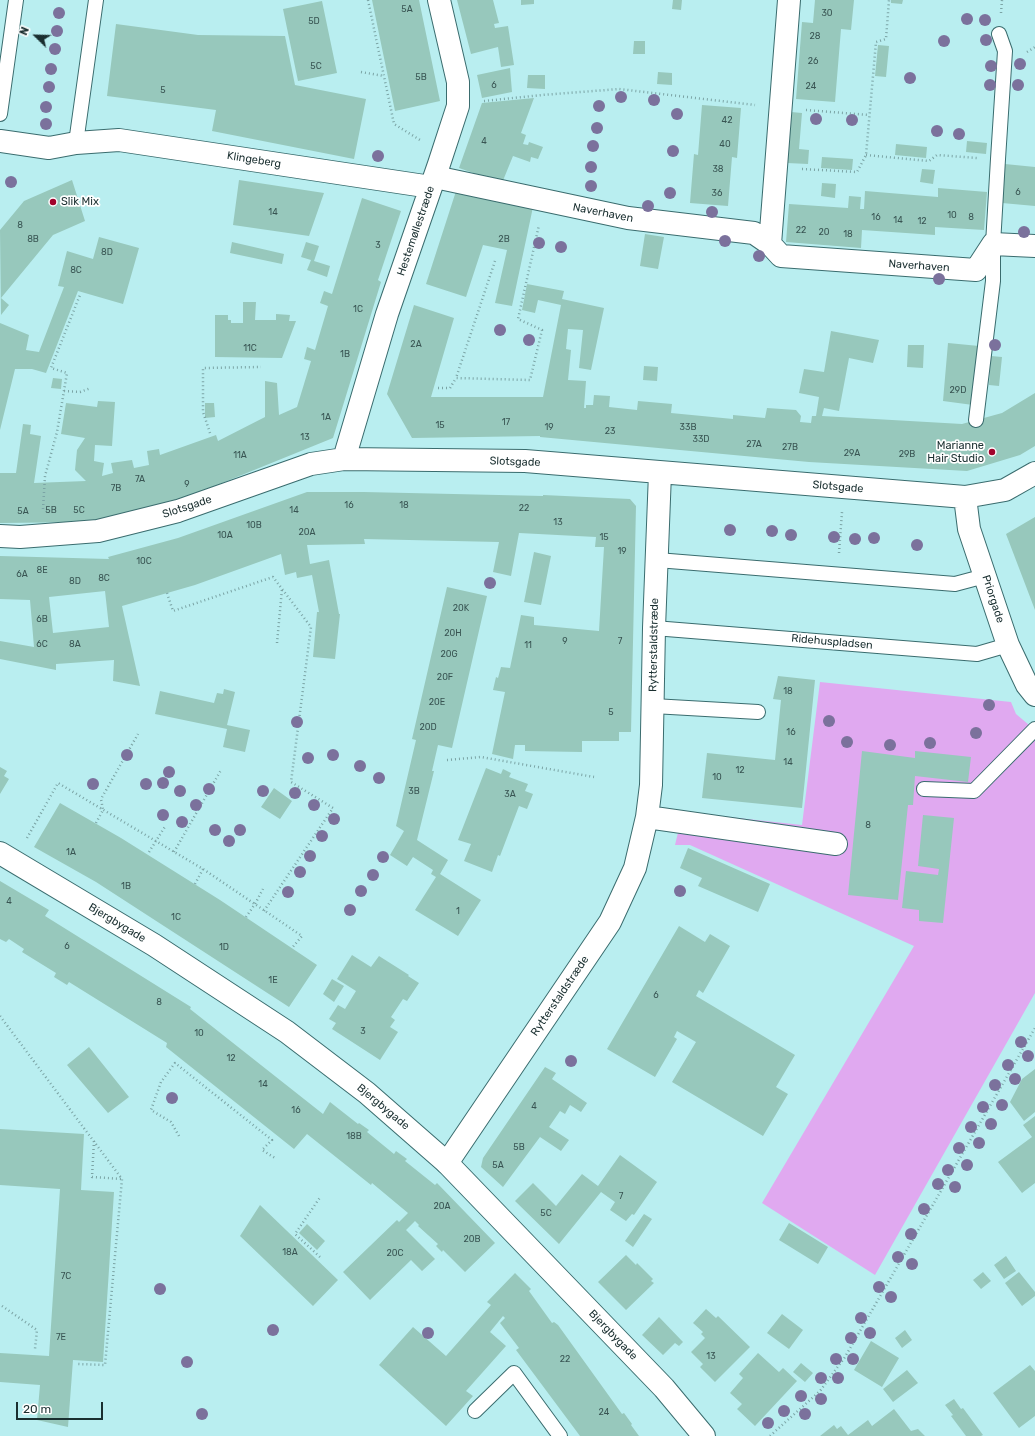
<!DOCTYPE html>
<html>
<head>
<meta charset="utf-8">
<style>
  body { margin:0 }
  #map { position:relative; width:1035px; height:1436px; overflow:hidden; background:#b9eef0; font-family:Rubik,sans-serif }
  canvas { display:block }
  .north { position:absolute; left:16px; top:16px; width:40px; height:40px; -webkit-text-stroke:3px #fff; paint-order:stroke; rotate:293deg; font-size:11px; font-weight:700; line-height:16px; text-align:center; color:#1a2f30 }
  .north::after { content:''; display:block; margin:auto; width:14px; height:18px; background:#1a2f30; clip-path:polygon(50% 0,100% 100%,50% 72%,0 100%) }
  .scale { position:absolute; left:16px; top:1402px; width:87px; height:18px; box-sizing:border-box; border:2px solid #1a2f30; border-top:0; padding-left:5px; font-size:12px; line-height:14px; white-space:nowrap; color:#1a2f30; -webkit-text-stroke:3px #fff; paint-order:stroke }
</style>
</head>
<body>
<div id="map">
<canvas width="1035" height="1436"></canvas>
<div class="north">N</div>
<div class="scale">20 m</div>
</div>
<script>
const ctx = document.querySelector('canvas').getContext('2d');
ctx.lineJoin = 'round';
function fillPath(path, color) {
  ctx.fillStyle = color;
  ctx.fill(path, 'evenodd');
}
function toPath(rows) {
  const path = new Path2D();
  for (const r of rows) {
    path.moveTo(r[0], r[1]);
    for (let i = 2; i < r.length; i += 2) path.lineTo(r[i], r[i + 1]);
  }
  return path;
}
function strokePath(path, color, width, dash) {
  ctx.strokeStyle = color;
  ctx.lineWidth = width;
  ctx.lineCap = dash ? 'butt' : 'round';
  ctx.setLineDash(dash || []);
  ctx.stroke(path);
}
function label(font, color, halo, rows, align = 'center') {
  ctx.font = font + ' Rubik,sans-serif';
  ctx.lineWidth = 3.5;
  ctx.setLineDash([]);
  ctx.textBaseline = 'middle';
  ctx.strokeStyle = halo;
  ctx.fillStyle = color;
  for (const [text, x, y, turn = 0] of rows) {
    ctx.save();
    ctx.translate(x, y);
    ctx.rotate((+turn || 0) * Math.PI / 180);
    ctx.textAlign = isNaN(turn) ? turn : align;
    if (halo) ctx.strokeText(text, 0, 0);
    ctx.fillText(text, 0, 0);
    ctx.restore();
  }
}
const green = toPath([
  [820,682,1011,702,1016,714,1035,730,1035,993,875,1275,762,1203,914,946,690,845,675,845,683,812,802,825]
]);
const building = toPath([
  [372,0,419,0,440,101,395,111],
  [457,0,493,0,499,23,494,24,495,28,508,26,514,65,501,67,498,47,471,54],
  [521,0,534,0,534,4,521,5],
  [673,0,682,0,681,10,672,9],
  [815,0,854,0,851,30,841,29,835,102,796,99,802,22,813,23],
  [891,0,903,0,902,4,891,3],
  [322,1,337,73,298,81,283,9],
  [116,24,198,35,285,36,295,85,366,99,354,159,212,131,216,110,107,96],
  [634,41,645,41,645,54,633,54],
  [878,45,889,46,886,77,875,76],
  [510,68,512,92,482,98,477,75],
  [658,72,672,73,672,85,657,84],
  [528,75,545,75,545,89,527,88],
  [534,98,521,133,526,135,523,144,528,145,529,142,543,147,538,159,531,157,530,162,513,156,502,183,459,168,482,103],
  [702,105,741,108,737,158,732,157,728,206,690,203,694,154,698,155],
  [791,112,802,113,799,149,809,150,808,164,787,163],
  [967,141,987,143,986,154,966,152],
  [896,144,927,147,926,158,895,155],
  [822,157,853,159,852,170,821,168],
  [1005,164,1035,167,1035,206,1002,203],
  [922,169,935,170,933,184,920,182],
  [72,180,85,221,53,235,1,298,9,305,1,315,0,230,24,201],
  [239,180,324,193,309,236,233,225],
  [822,183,836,184,835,198,821,196],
  [457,188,533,207,512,306,495,303,507,250,483,245,466,297,426,284],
  [938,188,987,192,984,230,935,227,935,235,862,230,861,248,786,242,789,204,848,208,849,196,861,197,860,209,864,209,865,191,938,197],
  [362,198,401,211,378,280,381,282,333,438,163,507,92,522,0,523,0,473,16,473,23,424,31,425,30,434,41,436,34,483,86,481,75,470,77,450,85,438,61,434,66,403,97,407,98,401,115,402,112,446,95,445,94,461,104,463,102,476,113,473,111,463,132,460,134,468,149,465,147,451,159,449,160,455,216,435,218,441,265,417,265,381,277,383,279,415,297,407,311,361,304,359,307,347,315,350,328,306,320,303,324,291,332,294],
  [645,234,664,237,658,269,640,266],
  [99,237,139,248,123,304,78,291,46,373,32,369,15,369,0,430,0,323,29,335,26,350,39,352,64,287,58,286,67,251,93,259],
  [232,242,284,254,282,264,230,253],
  [306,242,319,246,314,261,330,266,327,277,307,270,311,260,301,257],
  [527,284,564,291,562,299,604,308,591,370,579,368,583,330,568,329,566,349,571,350,568,380,586,381,584,408,586,408,586,405,593,405,594,395,610,396,609,407,637,410,638,401,672,404,671,413,733,419,733,415,765,418,767,408,796,410,801,416,800,422,811,423,812,416,816,416,819,397,799,393,804,369,824,372,831,331,879,340,873,363,849,358,839,411,824,408,822,416,962,424,1002,413,1035,393,1035,446,1020,455,967,471,809,462,540,437,540,436,412,438,387,394,414,305,454,318,431,397,543,397,561,305,538,300,535,313,522,310],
  [243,302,256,302,255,320,276,320,276,314,290,315,289,321,296,321,282,358,215,357,215,315,228,315,228,320,231,320,231,323,243,323],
  [948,343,979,346,973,405,943,401],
  [908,345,924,345,923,368,907,367],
  [991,356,1002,357,999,386,989,385],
  [644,366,658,367,657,381,643,380],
  [53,378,62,379,61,389,51,388],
  [205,403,214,403,215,417,205,418],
  [307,492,364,492,543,496,543,495,630,499,636,506,631,732,619,732,619,741,582,741,582,752,525,751,525,745,515,745,513,759,492,754,505,692,493,690,496,677,498,678,501,667,510,668,521,615,534,617,534,625,599,631,604,547,595,547,596,537,519,533,511,576,493,572,499,542,364,539,365,544,307,545,310,564,329,560,339,614,340,614,335,659,313,657,317,612,319,612,312,575,297,578,296,572,285,575,281,554,195,585,122,606,140,686,113,681,114,660,56,664,56,670,0,659,0,641,34,647,30,600,0,599,0,556,109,559,108,557,178,538],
  [105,591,109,627,53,633,49,597],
  [1035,517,1035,610,1006,534],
  [534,552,551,556,541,605,524,602],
  [447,587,487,596,452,748,438,745,432,771,434,771,417,840,448,860,440,874,481,900,458,936,415,910,436,877,431,874,433,870,413,857,407,866,390,855,404,831,396,826,416,740,412,739],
  [778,676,815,680,802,808,702,798,707,753,775,760,781,700,773,699],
  [224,689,235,692,227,725,250,730,245,752,223,747,227,729,155,714,160,691,214,703,217,693,223,694],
  [862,751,915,758,915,751,971,757,968,782,915,776,913,805,908,805,898,900,848,895],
  [0,767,7,771,4,776,9,779,0,794],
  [486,768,501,774,503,769,511,773,509,777,528,784,525,791,533,794,527,809,519,806,500,856,498,855,492,872,464,861,471,844,458,840],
  [274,788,292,801,280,819,261,807],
  [60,803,121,838,220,900,317,965,289,1007,96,882,34,847],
  [923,815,954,818,943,923,919,921,919,910,902,908,906,871,938,875,939,869,918,866],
  [688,848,770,884,758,912,698,886,702,878,680,868],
  [0,881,49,910,45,916,191,1007,190,1009,323,1114,330,1102,358,1124,359,1123,369,1130,367,1132,394,1154,396,1151,407,1159,405,1161,435,1185,437,1183,495,1243,465,1272,443,1250,442,1252,436,1246,438,1244,418,1226,419,1225,415,1221,406,1230,435,1259,422,1271,411,1260,370,1300,343,1272,397,1220,399,1222,408,1213,372,1183,371,1185,307,1134,294,1149,166,1047,167,1043,69,982,67,985,54,977,56,973,22,952,24,949,9,939,6,942,0,939],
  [679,926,705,942,710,934,730,946,703,993,699,990,696,996,795,1055,776,1087,788,1094,763,1136,672,1082,696,1042,677,1031,674,1037,677,1039,655,1077,607,1049],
  [352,955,371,967,379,956,409,975,408,976,419,983,407,1001,403,999,391,1017,395,1020,390,1027,398,1032,380,1060,332,1029,336,1023,329,1019,338,1005,345,1009,356,991,337,979],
  [332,979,344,986,334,1002,323,994],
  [89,1047,129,1097,108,1113,67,1065],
  [545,1067,556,1073,552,1079,587,1103,581,1112,570,1105,565,1114,560,1111,549,1127,569,1140,561,1151,540,1137,503,1187,481,1167,483,1158],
  [1035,1069,1035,1112,1024,1121,1010,1102,1022,1079],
  [1035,1116,1035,1183,1022,1193,998,1162,1032,1137,1023,1125],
  [0,1129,84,1134,81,1190,114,1192,103,1362,73,1360,68,1427,37,1420,40,1385,0,1382,0,1353,49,1356,60,1189,0,1185],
  [620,1155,657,1182,634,1215,632,1214,626,1221,610,1210,615,1202,601,1192,559,1244,515,1201,533,1183,556,1206,582,1174,598,1186],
  [260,1205,338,1280,313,1306,240,1236],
  [644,1214,652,1219,633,1247,625,1241],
  [789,1223,828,1247,818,1264,779,1240],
  [307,1224,325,1241,317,1250,299,1233],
  [626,1255,636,1265,637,1263,653,1279,651,1281,654,1283,626,1310,598,1282],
  [1006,1256,1016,1271,1004,1279,994,1265],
  [983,1272,991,1281,981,1289,973,1280],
  [1019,1272,1035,1292,1035,1296,1022,1306,1005,1283],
  [515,1273,531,1289,529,1291,552,1323,554,1322,558,1325,622,1414,624,1413,632,1424,631,1425,639,1436,580,1436,516,1350,519,1348,500,1323,505,1318,503,1316,490,1332,506,1346,466,1391,473,1396,446,1426,379,1365,413,1327,446,1356,491,1305,487,1302],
  [706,1309,716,1318,718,1316,750,1347,715,1382,700,1367,703,1364,691,1352,705,1338,701,1334,703,1332,693,1323],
  [782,1314,803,1330,789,1349,767,1333],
  [659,1317,683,1342,679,1346,675,1343,663,1355,642,1335],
  [905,1330,912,1340,902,1348,895,1338],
  [871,1341,899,1358,882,1387,854,1370],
  [758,1353,779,1372,783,1368,797,1381,755,1426,737,1409,742,1404,730,1393,743,1378,739,1374],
  [801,1363,813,1373,805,1382,793,1372],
  [1030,1365,1035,1371,1035,1416,1019,1428,993,1393],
  [907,1370,918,1383,893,1402,883,1389],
  [954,1399,961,1409,963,1408,983,1435,981,1436,966,1436,951,1416,953,1415,945,1405],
  [894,1409,911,1431,918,1429,925,1436,820,1436,834,1425,837,1429,841,1426,848,1435,868,1420,872,1426]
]);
const path = toPath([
  [368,0,394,124,420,140],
  [1001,13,1002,0],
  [1027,52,1035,47],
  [361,72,384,76],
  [484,101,542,95,619,89,755,105],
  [806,110,869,115],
  [866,155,929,161,937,155,977,158],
  [802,169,857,172,866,155,876,42,886,39,889,0],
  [495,261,456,378,530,380,542,330,518,319,539,225],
  [438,388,450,388,456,378],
  [64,391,80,392,91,388],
  [210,433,203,412,203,368,261,367],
  [43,509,45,476,57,432,67,373,51,368,80,295],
  [839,553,842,512],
  [167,593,173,611,273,577,311,627,291,782,333,808,264,911],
  [277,643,282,589],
  [447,760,481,757,594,777],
  [96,823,103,810,101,799,138,734],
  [27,838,58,783,203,869,302,936,292,948],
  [149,852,166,825],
  [174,852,221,770],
  [195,884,203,869],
  [246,917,255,904,263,889],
  [0,1016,122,1179,105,1365,78,1364],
  [179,1136,171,1122,151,1110,161,1082,175,1063,272,1140,262,1150,275,1158],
  [94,1141,92,1177,122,1179],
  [320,1257,295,1234,321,1196],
  [2,1306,37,1330,35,1349],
  [770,1436,820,1391,845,1357,1035,1028]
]);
const service = toPath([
  [0,114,16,0],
  [76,143,96,0],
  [976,420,993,281,993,244,998,159,1005,51,999,34],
  [657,560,955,584,985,576],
  [654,628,977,654,1008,645],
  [653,706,758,712],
  [924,789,974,791,1035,729],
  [475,1411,514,1373,560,1436]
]);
const minor = toPath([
  [0,141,49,148,76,143,119,140,431,187],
  [435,177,628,218,754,233,770,244,781,256,976,270,993,244,1035,246],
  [770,244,789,0],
  [344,459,387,314,439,164,458,106,458,82,439,0],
  [965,497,969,529,1008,645,1027,685,1035,695],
  [0,536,20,537,98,531,178,511,311,464,344,459,525,461,965,497,1005,490,1035,473],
  [647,817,836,844],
  [447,1163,610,922,635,868,647,817,651,785,654,628,660,473]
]);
const tertiary = toPath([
  [0,853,154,945,287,1032,367,1093,447,1163,664,1388,704,1436]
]);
const trees = [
  [59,13],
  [967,19],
  [985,20],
  [57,31],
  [986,40],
  [944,41],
  [55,49],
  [1020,64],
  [991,66],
  [51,69],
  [910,78],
  [990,85],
  [1018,85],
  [49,87],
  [621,97],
  [654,100],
  [599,106],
  [46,107],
  [677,114],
  [816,119],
  [852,120],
  [46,124],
  [597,128],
  [937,131],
  [959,134],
  [593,146],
  [673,151],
  [378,156],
  [591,167],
  [11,182],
  [591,186],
  [670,193],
  [648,206],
  [712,212],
  [1024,232],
  [725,241],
  [539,243],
  [561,247],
  [759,256],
  [939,279],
  [500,330],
  [529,340],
  [995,345],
  [730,530],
  [772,531],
  [791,535],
  [834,537],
  [874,538],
  [855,539],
  [917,545],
  [490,583],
  [989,705],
  [829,721],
  [297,722],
  [976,733],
  [847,742],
  [930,743],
  [890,745],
  [127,755],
  [333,755],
  [308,758],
  [360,766],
  [169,772],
  [379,778],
  [163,783],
  [93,784],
  [146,784],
  [209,789],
  [180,791],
  [263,791],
  [295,793],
  [196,805],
  [314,805],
  [163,815],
  [334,819],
  [182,822],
  [215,830],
  [240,830],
  [322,836],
  [229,841],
  [310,856],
  [383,857],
  [300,872],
  [373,875],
  [361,891],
  [680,891],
  [288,892],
  [350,910],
  [1021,1042],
  [1028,1056],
  [571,1061],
  [1008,1065],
  [1015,1079],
  [995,1085],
  [172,1098],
  [1002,1105],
  [983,1107],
  [991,1124],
  [971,1127],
  [979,1143],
  [959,1148],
  [967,1165],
  [948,1170],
  [938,1184],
  [955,1187],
  [924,1209],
  [911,1234],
  [898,1257],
  [912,1264],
  [879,1287],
  [160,1289],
  [891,1297],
  [861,1318],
  [273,1330],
  [428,1333],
  [870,1333],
  [851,1338],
  [836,1359],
  [853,1359],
  [187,1362],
  [821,1378],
  [838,1378],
  [801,1396],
  [821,1399],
  [784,1411],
  [202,1414],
  [805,1414],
  [768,1423]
];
const markers = [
  [53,202,4,"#a2032c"],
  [992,452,4,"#a2032c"]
];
const numberNames = [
  ["5A",407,9],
  ["30",827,13],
  ["5D",314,21],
  ["28",815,36],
  ["26",813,61],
  ["5C",316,66],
  ["5B",421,77],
  ["6",494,85],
  ["24",811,86],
  ["5",163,90],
  ["42",727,120],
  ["4",484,141],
  ["40",725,144],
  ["38",718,169],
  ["6",1018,192],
  ["36",717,193],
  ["14",273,212],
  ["10",952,215],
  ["16",876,217],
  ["8",971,217],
  ["14",898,220],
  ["12",922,221],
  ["8",20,225],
  ["22",801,230],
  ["20",824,232],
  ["18",848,234],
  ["8B",33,239],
  ["2B",504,239],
  ["3",378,245],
  ["8D",107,252],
  ["8C",76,270],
  ["1C",358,309],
  ["2A",416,344],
  ["11C",250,348],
  ["1B",345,354],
  ["29D",958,390],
  ["1A",326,417],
  ["17",506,422],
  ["15",440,425],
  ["19",549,427],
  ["33B",688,427],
  ["23",610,431],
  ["13",305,437],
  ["33D",701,439],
  ["27A",754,444],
  ["27B",790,447],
  ["29A",852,453],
  ["29B",907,454],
  ["11A",240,455],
  ["7A",140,479],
  ["9",187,484],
  ["7B",116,488],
  ["16",349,505],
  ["18",404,505],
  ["22",524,508],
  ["5B",51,510],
  ["5C",79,510],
  ["14",294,510],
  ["5A",23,511],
  ["13",558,522],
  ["10B",254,525],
  ["20A",307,532],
  ["10A",225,535],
  ["15",604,537],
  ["19",622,551],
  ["10C",144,561],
  ["8E",42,570],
  ["6A",22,574],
  ["8C",104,578],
  ["8D",75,581],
  ["20K",461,608],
  ["6B",42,619],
  ["20H",453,633],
  ["9",565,641],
  ["7",620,641],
  ["6C",42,644],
  ["8A",75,644],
  ["11",528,645],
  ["20G",449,654],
  ["20F",445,677],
  ["18",788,691],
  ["20E",437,702],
  ["5",611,712],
  ["20D",428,727],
  ["16",791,732],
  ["14",788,762],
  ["12",740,770],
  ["10",717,777],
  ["3B",414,791],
  ["3A",510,794],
  ["8",868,825],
  ["1A",71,852],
  ["1B",126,886],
  ["4",9,901],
  ["1",458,911],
  ["1C",176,917],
  ["6",67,946],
  ["1D",224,947],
  ["1E",273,980],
  ["6",656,995],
  ["8",159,1002],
  ["3",363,1031],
  ["10",199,1033],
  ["12",231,1058],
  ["14",263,1084],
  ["4",534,1106],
  ["16",296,1110],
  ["18B",354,1136],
  ["5B",519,1147],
  ["5A",498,1165],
  ["7",621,1196],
  ["20A",442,1206],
  ["5C",546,1213],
  ["20B",472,1239],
  ["18A",290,1252],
  ["20C",395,1253],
  ["7C",66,1276],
  ["7E",61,1337],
  ["13",711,1356],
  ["22",565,1359],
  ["24",604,1412]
];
const streetNames = [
  ["Klingeberg",254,160,9],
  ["Naverhaven",603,213,11],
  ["Hestemøllestræde",416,231,-71],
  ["Naverhaven",919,266,4],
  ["Slotsgade",515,462,2],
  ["Slotsgade",838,487,5],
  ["Slotsgade",187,507,-18],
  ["Priorgade",993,599,72],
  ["Ridehuspladsen",832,642,5],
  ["Rytterstaldstræde",654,645,-89],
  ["Bjergbygade",117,923,31],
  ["Rytterstaldstræde",560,996,-56],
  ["Bjergbygade",383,1107,40],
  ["Bjergbygade",613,1335,46]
];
const poiNames = [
  ["Slik Mix",61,202],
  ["Marianne",984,446,"right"],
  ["Hair Studio",984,459,"right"]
];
fillPath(green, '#e0a9f0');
fillPath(building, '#97c8bc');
strokePath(service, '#3a6c6e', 16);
strokePath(minor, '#3a6c6e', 24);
strokePath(tertiary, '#3a6c6e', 24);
strokePath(path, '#7ba4a5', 2.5, [1, 3]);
strokePath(service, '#fff', 14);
strokePath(minor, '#fff', 22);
strokePath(tertiary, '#fff', 22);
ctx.fillStyle = '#7b719c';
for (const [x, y] of trees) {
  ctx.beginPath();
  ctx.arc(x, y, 6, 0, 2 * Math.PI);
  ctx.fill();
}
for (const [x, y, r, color] of markers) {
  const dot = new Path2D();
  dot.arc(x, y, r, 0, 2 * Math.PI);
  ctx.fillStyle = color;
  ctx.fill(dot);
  strokePath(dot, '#fff', 1.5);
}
label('9px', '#395553', null, numberNames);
label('11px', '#1a2f30', '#fff', streetNames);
label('11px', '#1a2f30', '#fff', poiNames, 'left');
</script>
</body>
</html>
